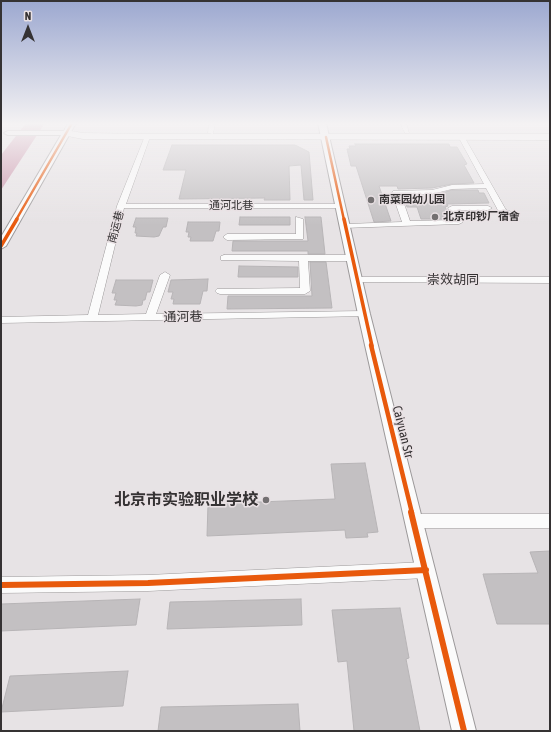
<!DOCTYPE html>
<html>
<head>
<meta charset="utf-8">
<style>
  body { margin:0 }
  #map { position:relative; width:551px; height:732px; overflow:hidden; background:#e7e3e5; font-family:"Asap Condensed",sans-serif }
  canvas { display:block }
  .frame { position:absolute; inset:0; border:2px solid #353233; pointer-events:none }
  .north { position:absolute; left:8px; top:8px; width:40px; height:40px; -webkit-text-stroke:3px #e9e1e4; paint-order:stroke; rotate:0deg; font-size:11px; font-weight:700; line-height:16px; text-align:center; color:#353233 }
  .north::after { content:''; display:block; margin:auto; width:14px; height:18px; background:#353233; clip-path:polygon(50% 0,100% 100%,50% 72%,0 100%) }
</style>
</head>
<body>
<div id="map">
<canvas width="551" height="732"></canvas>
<div class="frame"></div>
<div class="north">N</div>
</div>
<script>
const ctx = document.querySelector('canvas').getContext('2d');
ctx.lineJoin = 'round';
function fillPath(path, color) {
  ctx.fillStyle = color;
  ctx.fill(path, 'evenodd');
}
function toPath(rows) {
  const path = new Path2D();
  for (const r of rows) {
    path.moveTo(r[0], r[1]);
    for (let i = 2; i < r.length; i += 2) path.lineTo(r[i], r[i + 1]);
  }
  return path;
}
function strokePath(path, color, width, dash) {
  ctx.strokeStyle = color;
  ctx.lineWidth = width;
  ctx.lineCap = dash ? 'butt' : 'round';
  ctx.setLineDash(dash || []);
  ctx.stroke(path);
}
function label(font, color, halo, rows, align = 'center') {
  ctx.font = font + ' "Asap Condensed","Noto Sans SC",sans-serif';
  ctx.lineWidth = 3;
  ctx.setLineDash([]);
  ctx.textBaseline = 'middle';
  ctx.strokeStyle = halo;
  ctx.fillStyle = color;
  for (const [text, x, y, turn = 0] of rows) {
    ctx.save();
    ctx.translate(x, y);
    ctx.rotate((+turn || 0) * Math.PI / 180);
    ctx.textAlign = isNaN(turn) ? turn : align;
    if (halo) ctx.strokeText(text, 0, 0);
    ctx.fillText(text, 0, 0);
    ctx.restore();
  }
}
const water = toPath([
  [26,123,45,123,1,190,1,155]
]);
const building = toPath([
  [355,144,449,144,450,147,457,147,467,164,464,165,474,183,452,184,432,188,398,189,397,186,379,186,391,221,374,222,356,166,351,166,347,149,350,149,349,146,356,146,355,144],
  [172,145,295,145,309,152,313,200,304,200,301,165,289,166,290,200,264,200,265,198,179,199,186,170,163,170,172,145],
  [452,190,478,190,479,193,484,193,489,203,447,204,448,206,445,207,451,219,421,219,417,207,407,207,403,196,432,196,452,190],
  [240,217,290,217,290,225,239,225,240,217],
  [305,217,321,217,325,254,308,254,308,251,232,251,233,241,308,241,305,217],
  [136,218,168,218,166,227,163,227,159,236,154,237,136,236,137,233,135,233,136,227,133,227,136,218],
  [188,222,220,222,219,231,216,231,213,241,190,241,191,237,188,237,189,232,186,232,188,222],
  [310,262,326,262,332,308,227,309,228,296,312,296,310,262],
  [239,266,298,267,298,277,238,277,239,266],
  [208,279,207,291,203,291,200,304,173,304,174,299,171,299,173,292,168,292,171,280,208,279],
  [116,280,153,280,150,292,147,292,145,300,143,300,142,305,136,306,115,305,117,300,114,300,116,293,112,293,116,280],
  [365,463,378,532,367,533,368,537,346,538,345,530,207,536,208,504,335,499,331,464,365,463],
  [550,551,550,624,497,624,483,574,538,573,530,552,550,551],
  [140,599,136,625,1,631,1,604,140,599],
  [301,599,302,625,167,629,170,602,301,599],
  [400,608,409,658,406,659,420,731,354,731,347,661,338,662,332,610,400,608],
  [128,671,123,706,1,712,10,676,128,671],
  [298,704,300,731,158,731,161,707,298,704]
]);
const minor = toPath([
  [209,123,215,123,213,134,208,133,209,123],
  [400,123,406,123,409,133,405,133,400,123],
  [145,136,150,137,126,204,341,204,345,206,341,208,124,208,98,315,146,314,160,275,165,272,170,275,156,314,364,311,369,314,368,316,1,323,1,317,88,315,117,206,145,136],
  [462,136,465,138,506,210,515,213,515,217,500,214,486,188,452,189,432,194,401,195,410,221,454,220,448,208,452,206,488,206,492,208,488,210,457,210,463,222,459,224,343,228,343,224,346,224,402,222,392,193,393,191,432,190,452,185,484,184,459,138,462,136],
  [296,217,303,219,303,239,227,240,223,237,227,234,296,234,296,217],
  [224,255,353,255,357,258,353,261,308,261,310,291,305,294,220,294,217,293,215,291,217,289,300,288,299,261,221,260,221,256,224,255],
  [357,277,550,277,550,283,354,282,352,280,357,277],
  [414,514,550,514,550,528,414,528,409,526,407,521,409,516,414,514],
  [426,562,431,565,434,570,431,575,426,578,148,591,1,593,1,577,148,575,426,562]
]);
const tertiary = toPath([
  [68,123,76,123,6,246,1,249,1,237,61,135,8,135,4,133,8,131,64,131,68,123],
  [318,123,326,123,370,314,476,731,452,731,358,314,318,123]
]);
const secondary = toPath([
  [65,130,83,133,147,134,550,134,550,140,83,139,62,135,61,133,65,130]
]);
const cyclewayFar3 = toPath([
  [326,137,344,220],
  [16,220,72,123]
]);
const cyclewayFar2 = toPath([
  [344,219,372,346],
  [1,246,17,219]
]);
const cyclewayFar1 = toPath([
  [371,345,412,513]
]);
const cycleway = toPath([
  [411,512,464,731],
  [1,585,148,583,426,570]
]);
const markers = [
  [371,200,4,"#737071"],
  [435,217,4,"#737071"],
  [266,500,4,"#737071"]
];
const farPoinames = [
  ["南菜园幼儿园",379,200],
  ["北京印钞厂宿舍",443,217]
];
const farStreetnames = [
  ["通河北巷",231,206],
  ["南运巷",116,227,-75]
];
const streetNames = [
  ["崇效胡同",453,280],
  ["通河巷",183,317,-1],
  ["Caiyuan Str",403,432,76]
];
const nearPoinames = [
  ["北京市实验职业学校",258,500]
];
fillPath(water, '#ca95ab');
fillPath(building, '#c3c0c2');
strokePath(building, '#b7b4b6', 1);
strokePath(minor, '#9c999a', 1);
strokePath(tertiary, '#9c999a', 2);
strokePath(secondary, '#9c999a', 1);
fillPath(minor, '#fbfbfb');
fillPath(tertiary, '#fbfbfb');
fillPath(secondary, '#fbfbfb');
strokePath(cyclewayFar3, '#e8590c', 2.5);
strokePath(cyclewayFar2, '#e8590c', 3.5);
strokePath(cyclewayFar1, '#e8590c', 4.5);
strokePath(cycleway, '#e8590c', 6);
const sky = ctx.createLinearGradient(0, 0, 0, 225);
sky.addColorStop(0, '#9ca8d0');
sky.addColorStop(0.55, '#f4f2f3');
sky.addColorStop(1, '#f4f2f300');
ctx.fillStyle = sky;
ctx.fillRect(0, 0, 551, 225);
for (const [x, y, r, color] of markers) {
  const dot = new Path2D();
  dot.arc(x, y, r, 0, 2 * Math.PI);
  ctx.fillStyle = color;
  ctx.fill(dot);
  strokePath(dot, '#e9e1e4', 1.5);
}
label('bold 11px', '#353233', '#e9e1e4', farPoinames, 'left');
label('11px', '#353233', '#e9e1e4', farStreetnames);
label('13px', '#353233', '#e9e1e4', streetNames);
label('bold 16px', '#353233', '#e9e1e4', nearPoinames, 'right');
</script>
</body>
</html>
